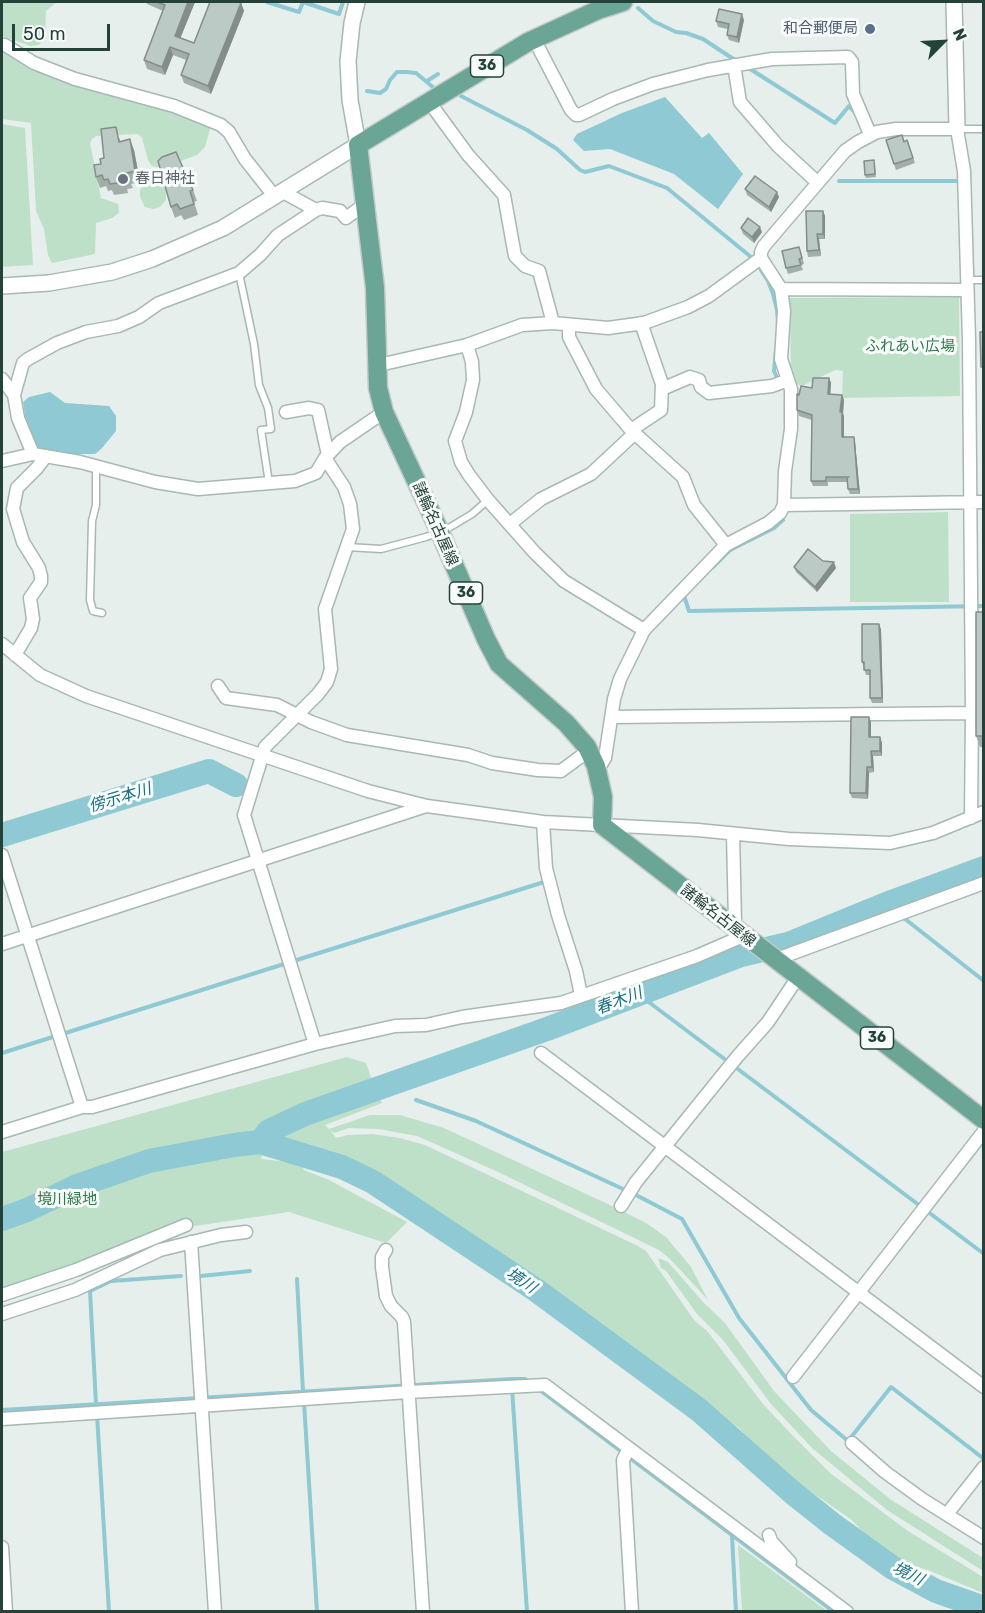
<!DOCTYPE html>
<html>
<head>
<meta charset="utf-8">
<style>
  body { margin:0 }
  #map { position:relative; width:985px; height:1613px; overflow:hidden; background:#e6efeb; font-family:Rubik,sans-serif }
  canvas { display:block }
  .frame { position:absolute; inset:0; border:3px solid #24423a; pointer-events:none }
  .north { position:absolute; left:913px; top:12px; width:60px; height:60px; -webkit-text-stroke:4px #f7fbf9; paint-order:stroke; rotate:66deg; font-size:16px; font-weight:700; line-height:24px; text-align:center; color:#24423a }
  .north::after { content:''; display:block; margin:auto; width:21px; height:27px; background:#24423a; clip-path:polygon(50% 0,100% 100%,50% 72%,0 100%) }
  .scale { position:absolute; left:12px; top:24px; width:98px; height:27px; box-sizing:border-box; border:3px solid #24423a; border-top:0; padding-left:8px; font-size:18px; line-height:21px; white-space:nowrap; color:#24423a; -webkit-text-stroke:4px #f7fbf9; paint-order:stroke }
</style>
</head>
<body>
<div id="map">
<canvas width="985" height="1613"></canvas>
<div class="frame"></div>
<div class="north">N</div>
<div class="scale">50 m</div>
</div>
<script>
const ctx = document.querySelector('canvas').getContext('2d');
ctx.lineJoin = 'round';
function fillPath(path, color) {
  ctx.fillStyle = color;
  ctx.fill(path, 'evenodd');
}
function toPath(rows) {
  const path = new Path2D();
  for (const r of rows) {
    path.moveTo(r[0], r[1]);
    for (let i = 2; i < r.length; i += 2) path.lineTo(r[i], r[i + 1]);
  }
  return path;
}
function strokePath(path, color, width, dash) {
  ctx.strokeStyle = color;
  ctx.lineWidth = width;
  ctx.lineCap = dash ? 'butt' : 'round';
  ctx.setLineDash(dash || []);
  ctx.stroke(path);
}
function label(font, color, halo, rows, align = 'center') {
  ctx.font = font + ' Rubik,"Noto Sans JP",sans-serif';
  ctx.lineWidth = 6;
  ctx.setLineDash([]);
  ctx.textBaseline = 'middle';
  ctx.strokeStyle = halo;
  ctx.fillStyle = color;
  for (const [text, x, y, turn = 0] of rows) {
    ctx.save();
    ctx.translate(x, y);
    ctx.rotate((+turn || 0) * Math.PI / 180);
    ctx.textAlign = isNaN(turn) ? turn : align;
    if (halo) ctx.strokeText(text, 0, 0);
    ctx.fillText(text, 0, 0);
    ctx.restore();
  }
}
const green = toPath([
  [2,2,57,2,46,11,45,37,39,45,30,46,2,36],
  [2,49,167,108,211,125,205,147,197,155,164,167,157,167,152,166,148,160,142,138,138,134,96,136,92,139,90,143,101,198,118,204,119,213,112,218,96,223,95,254,52,263,48,255,44,229,36,211,31,123,2,119],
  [2,124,25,128,33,265,2,267],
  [153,180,162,182,166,191,166,200,160,207,153,209,145,207,140,197,140,190,144,184],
  [959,297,960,396,842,398,843,371,835,370,802,386,791,382,790,298],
  [948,512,949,602,850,602,850,514],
  [347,1057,366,1063,373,1083,273,1121,261,1159,300,1163,304,1170,329,1180,407,1222,386,1243,289,1212,188,1227,2,1291,2,1152],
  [378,1093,382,1103,325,1125,329,1129,370,1115,400,1115,444,1128,610,1205,646,1223,666,1237,691,1267,708,1300,670,1259,659,1250,496,1171,417,1136,378,1129,349,1128,334,1133,330,1130,336,1138,348,1135,372,1134,400,1138,425,1145,638,1246,646,1251,694,1320,708,1332,763,1404,793,1436,830,1473,908,1531,983,1577,983,1593,928,1570,897,1561,869,1539,852,1520,801,1485,747,1440,740,1429,649,1362,628,1344,614,1339,596,1327,521,1270,442,1216,376,1174,311,1149,293,1147,279,1142,278,1130],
  [658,1258,668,1262,703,1302,725,1323,774,1391,831,1451,890,1499,983,1558,983,1571,887,1510,812,1448,771,1404,723,1340,697,1314,666,1271,661,1268],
  [738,1545,827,1611,742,1611]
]);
const water = toPath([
  [665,97,702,138,709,133,743,174,718,209,674,174,610,149,584,151,573,140,577,134,622,113],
  [50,392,65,403,109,406,116,416,116,431,102,448,95,454,72,454,44,450,36,447,27,429,23,402,29,397]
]);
const stream = toPath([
  [267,2,299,12,303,2,339,14,343,2],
  [638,8,653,21,676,32,686,33,703,39,738,62],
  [747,67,835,123,849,106,858,116],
  [427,81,438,74],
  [367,91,380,93,386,89,390,80,397,72,406,72,416,73,434,88],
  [461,96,527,130,557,149,580,170,585,172,609,166,667,188,751,257],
  [839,181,958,181],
  [761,270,768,281,773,294,777,310,778,323],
  [776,349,774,371,778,380],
  [713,567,730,550,774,528,783,520],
  [684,596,689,611,984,606],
  [886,904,984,981],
  [638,994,984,1254],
  [2,1053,544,882],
  [416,1100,476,1121,636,1195,682,1219,739,1318,811,1410,848,1441,891,1387,984,1459],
  [201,1276,250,1271],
  [297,1279,303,1392],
  [512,1388,527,1612],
  [537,1388,834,1612],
  [304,1402,317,1612],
  [96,1404,90,1291,111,1281,181,1276],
  [2,1410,512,1379,525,1379,529,1382],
  [97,1415,109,1612],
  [732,1536,736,1612]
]);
const river = toPath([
  [2,835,209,771,236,785],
  [260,1142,269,1131,305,1114,547,1029,741,955,788,944,886,904,984,868],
  [2,1219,27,1210,77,1186,149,1161,234,1145,260,1142,342,1167,373,1182,536,1290,699,1410,793,1493,832,1524,893,1568,936,1591,984,1608]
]);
const service = toPath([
  [957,129,984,129],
  [239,273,254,344,259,385,268,408,271,429,261,430,269,483],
  [966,280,984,280],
  [96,466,96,505,92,521,90,600,93,611,102,613],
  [347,547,381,549,426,537,447,529,472,514,488,500]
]);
const minor = toPath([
  [534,39,571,110,576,115,579,115,613,99,653,84,708,70,772,59,848,57,852,62,853,94,870,134],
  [2,45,5,45,34,63,75,79,174,106,221,125,229,132,245,159,275,197],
  [734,65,740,102,778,146,817,182],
  [430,103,468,155,504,195,515,256,525,266,539,271,553,323],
  [283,192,316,210],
  [781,289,966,290],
  [569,325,569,337,596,389,631,430,683,477,694,505,726,545],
  [467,345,472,362,473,380,466,412,455,441,461,462,469,475,488,500,535,553,564,581,644,630],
  [379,365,467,345,522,325,553,323,608,328,644,323,688,307,709,296,761,258],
  [2,379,14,395],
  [662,389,690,377,699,380,701,387,709,393,772,386,788,380],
  [286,412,309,408,318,410,328,455],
  [631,430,661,410,662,384,641,323],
  [33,454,18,418,14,395,23,363,28,359,57,343,86,332,118,326,139,317,159,303,239,273,260,255,278,235,316,210,322,208,340,211,346,218,365,204],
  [2,461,33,454,80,462,155,482,198,489,295,481,316,473,325,458,340,442,384,412],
  [784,505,984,502],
  [510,524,541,499,591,474,635,433],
  [2,644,40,675,86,696,368,791,427,806,543,822,698,830,789,839,890,843,933,833,984,812],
  [15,655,31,628,33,619,30,598,41,582,41,576,39,568,23,542,13,509,17,488,37,468,46,456],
  [218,686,226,698,277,705,311,722,347,735,468,755,492,763,538,770,561,771,588,751],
  [612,717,972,713],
  [596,766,602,763,605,758,614,699,620,679,644,630,726,545,768,523,780,513,784,505,785,471,791,429,791,389,781,359,784,311,781,289,761,258,761,252,764,246,845,151,858,142,877,132,896,129,957,129,964,171,969,340,972,713,971,818],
  [543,822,546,868,558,915,576,971,581,995],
  [2,855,82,1107],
  [732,927,735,922,733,834],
  [2,944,426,806],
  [774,960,984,883],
  [315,1044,244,815,265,747,318,694,327,682,331,669,325,609,353,529,350,504,344,487,325,458],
  [541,1053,984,1387],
  [2,1132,82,1107,92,1107,315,1044,395,1026,426,1025,462,1017,561,1003,697,956,743,936],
  [621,1206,636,1182,737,1057,768,1022,798,977],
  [191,1242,215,1612],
  [386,1250,382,1257,382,1267,386,1296,391,1306,402,1317,404,1322,423,1612],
  [2,1295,76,1270,186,1225],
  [2,1314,75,1290,160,1250,221,1235,246,1232],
  [793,1377,984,1131],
  [2,1419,409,1392,545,1385,847,1612],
  [852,1443,885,1472,922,1499,984,1538],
  [629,1448,623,1460,632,1612],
  [947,1514,984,1467],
  [769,1535,771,1541,790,1562],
  [2,1547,6,1612]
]);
const tertiary = toPath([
  [954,2,957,129],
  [2,286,49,283,112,272,152,259,223,228,358,145,350,100,348,61,352,23,357,2]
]);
const primary = toPath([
  [623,2,598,10,528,42,358,145,375,288,378,388,384,412,439,530,486,639,499,664,566,723,587,747,596,766,603,797,602,825,984,1120]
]);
const wall = toPath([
  [146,2,195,2,180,38,194,43,241,3,244,11,211,94,184,83,181,75,186,60,173,55,165,75,147,69,144,60,163,11,147,4],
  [744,20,739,43,729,40,727,35,728,29,718,27,716,21],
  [120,138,120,141,134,150,140,182,131,184,133,188,127,189,128,193,114,195,112,190,108,191,106,186,100,188,96,177,101,164,104,158],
  [886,140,904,141,907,140,915,163,896,170],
  [875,163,876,177,866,178,865,175],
  [745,189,779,197,771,212,747,195],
  [193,190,197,201,194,202,198,215,184,220,181,215,175,218,171,207],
  [823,211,825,216,825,239,819,239,821,256,808,257,807,251],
  [741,228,762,232,754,243,743,234],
  [801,252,804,264,801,265,803,270,788,274,786,268],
  [829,378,831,383,830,394,842,395,844,400,843,413,844,417,844,437,855,442,860,494,850,494,848,489,847,482,828,482,828,486,813,486,811,481,812,420,799,416,797,410,799,395],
  [823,561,836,568,817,592,796,572,794,567],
  [984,612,984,747,980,747,976,736],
  [881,629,883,703,872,703,870,698,870,675,866,675,862,662],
  [871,722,871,737,880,737,882,743,882,756,873,756,874,772,869,773,868,799,852,798,850,793]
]);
const shadedWall = toPath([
  [188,2,195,2,178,44,175,36],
  [241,3,244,11,211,94,208,86],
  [742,14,744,20,739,43,737,37],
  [170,47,173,55,165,75,162,67],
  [130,139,134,150,140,182,135,171],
  [777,192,779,197,771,212,769,207],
  [823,211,825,216,825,239,823,234],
  [760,227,762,232,754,243,752,237],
  [817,234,819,239,821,256,819,250],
  [829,378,831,383,830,399,828,394],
  [842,395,844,400,843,413,844,417,844,442,842,437,840,412],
  [854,437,855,442,860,494,858,489],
  [834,562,836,568,817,592,815,587],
  [879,624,881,629,883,703,882,698],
  [869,717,871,722,871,743,869,737],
  [880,737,882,743,882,756,880,751],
  [871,751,873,756,874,772,872,767],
  [867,767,869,773,868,799,866,793]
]);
const building = toPath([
  [157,2,188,2,175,36,194,43,210,2,238,2,241,3,208,86,181,75,189,54,170,47,162,67,144,60,165,5,157,2],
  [719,9,742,14,737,37,727,35,729,24,716,21,719,9],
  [116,127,119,142,130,139,135,171,127,173,129,177,122,178,124,182,110,184,108,179,104,180,102,175,96,177,94,165,101,164,100,159,104,158,101,129,116,127],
  [902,135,904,142,907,140,913,158,894,164,886,140,902,135],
  [176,152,193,190,190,191,194,204,180,209,177,204,171,207,158,161,162,157,176,152],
  [874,160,875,174,865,175,864,161,874,160],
  [755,176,777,192,769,207,745,189,755,176],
  [806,211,823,211,823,234,817,234,819,250,807,251,806,211],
  [748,218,760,227,752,237,741,228,748,218],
  [799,247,802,258,799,259,801,265,786,268,782,251,799,247],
  [980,332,984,332,984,367,981,367,980,332],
  [813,378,829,378,828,394,842,395,840,412,842,412,842,437,854,437,858,489,848,489,847,477,849,477,826,477,826,481,811,481,812,415,797,410,797,394,799,395,801,386,812,388,813,378],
  [808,549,823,561,834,562,815,587,794,567,808,549],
  [976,612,984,612,984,736,976,736,976,612],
  [862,624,879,624,882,698,870,698,870,670,864,670,864,662,862,662,862,624],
  [851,717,869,717,869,737,880,737,880,751,871,751,872,767,867,767,866,793,850,793,851,717]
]);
const markers = [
  [870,29,6,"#5c6f8a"],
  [123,179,6,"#6b7280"]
];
const shields = [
  [487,66,33],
  [466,593,33],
  [877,1038,33]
];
const shieldNames = [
  ["36",487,66],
  ["36",466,593],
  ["36",877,1038]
];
const serviceNames = [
  ["和合郵便局",858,29]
];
const worshipNames = [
  ["春日神社",135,179]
];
const parkNames = [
  ["ふれあい広場",910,347],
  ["境川緑地",67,1200]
];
const streetNames = [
  ["諸輪名古屋線",435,524,66],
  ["諸輪名古屋線",718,916,38]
];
const waterNames = [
  ["傍示本川",120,798,-17],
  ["春木川",619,1001,-21],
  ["境川",521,1281,34],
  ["境川",908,1574,26]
];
fillPath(green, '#bfe0c8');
fillPath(water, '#8ec9d4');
strokePath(stream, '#8ec9d4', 4);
strokePath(river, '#8ec9d4', 24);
strokePath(service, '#a8b8b2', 9);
strokePath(minor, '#a8b8b2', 15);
strokePath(tertiary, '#a8b8b2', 18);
strokePath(primary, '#c2cac8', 21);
strokePath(service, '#fff', 6);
strokePath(minor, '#fff', 12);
strokePath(tertiary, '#fff', 15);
strokePath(primary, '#6aa596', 18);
fillPath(wall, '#a1aea9');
fillPath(shadedWall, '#838d89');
fillPath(building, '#bbcac4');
strokePath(building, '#838d89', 1.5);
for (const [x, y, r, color] of markers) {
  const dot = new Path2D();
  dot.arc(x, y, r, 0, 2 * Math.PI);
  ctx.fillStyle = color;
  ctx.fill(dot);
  strokePath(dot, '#f7fbf9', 2);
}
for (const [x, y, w] of shields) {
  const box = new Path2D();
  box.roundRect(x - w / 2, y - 11, w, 22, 4.5);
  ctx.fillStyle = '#f7fbf9';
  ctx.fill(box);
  strokePath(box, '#24423a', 1.5);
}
label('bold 14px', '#24423a', null, shieldNames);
label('15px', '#4e5e75', '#f7fbf9', serviceNames, 'right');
label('15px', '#5b616d', '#f7fbf9', worshipNames, 'left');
label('15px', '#2d7a4b', '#f7fbf9', parkNames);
label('15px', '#24423a', '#f7fbf9', streetNames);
label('italic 16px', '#1c6f80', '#f7fbf9', waterNames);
</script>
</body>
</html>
